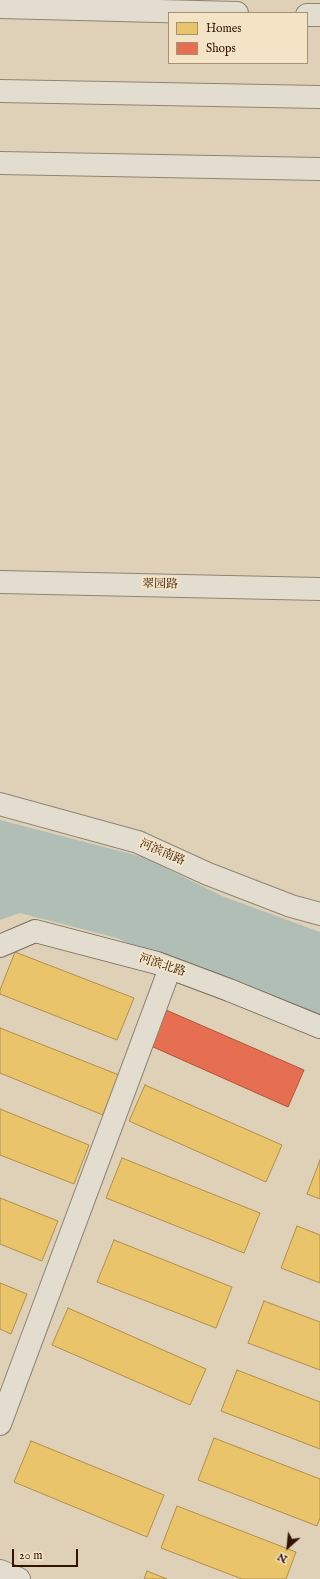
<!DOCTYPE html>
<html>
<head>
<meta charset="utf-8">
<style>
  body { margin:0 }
  #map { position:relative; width:320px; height:1579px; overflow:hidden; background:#ded1b7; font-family:"IM FELL English",serif }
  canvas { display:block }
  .legend { position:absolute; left:168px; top:12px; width:140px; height:52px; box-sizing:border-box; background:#f3e4c6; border:1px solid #a69077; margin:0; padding:5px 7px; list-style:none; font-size:12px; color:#321300 }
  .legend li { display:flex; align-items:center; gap:8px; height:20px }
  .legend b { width:20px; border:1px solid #a69077 }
  .north { position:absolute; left:268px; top:1527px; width:40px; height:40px; -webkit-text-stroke:3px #f3e4c6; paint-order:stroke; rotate:207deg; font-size:11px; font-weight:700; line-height:16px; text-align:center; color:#321300 }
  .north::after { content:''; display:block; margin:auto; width:14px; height:18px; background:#321300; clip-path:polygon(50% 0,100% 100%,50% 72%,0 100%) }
  .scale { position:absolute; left:12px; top:1549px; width:66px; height:18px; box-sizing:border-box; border:2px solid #321300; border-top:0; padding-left:5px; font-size:12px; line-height:14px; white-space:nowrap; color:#321300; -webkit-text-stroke:3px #f3e4c6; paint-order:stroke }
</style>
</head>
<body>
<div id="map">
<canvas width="320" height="1579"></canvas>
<ul class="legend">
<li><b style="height:11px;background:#e9c46a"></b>Homes</li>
<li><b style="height:11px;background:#e76f51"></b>Shops</li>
</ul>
<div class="north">N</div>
<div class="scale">20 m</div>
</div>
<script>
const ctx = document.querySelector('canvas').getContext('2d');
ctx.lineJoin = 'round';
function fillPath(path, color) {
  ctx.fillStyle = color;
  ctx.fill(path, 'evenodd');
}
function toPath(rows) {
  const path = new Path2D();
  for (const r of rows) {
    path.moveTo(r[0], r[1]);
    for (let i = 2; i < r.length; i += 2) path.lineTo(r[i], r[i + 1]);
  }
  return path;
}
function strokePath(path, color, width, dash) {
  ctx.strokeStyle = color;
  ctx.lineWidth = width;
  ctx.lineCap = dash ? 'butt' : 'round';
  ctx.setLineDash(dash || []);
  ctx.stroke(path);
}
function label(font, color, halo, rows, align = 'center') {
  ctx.font = font + ' "IM FELL English","Noto Serif SC",serif';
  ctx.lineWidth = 4;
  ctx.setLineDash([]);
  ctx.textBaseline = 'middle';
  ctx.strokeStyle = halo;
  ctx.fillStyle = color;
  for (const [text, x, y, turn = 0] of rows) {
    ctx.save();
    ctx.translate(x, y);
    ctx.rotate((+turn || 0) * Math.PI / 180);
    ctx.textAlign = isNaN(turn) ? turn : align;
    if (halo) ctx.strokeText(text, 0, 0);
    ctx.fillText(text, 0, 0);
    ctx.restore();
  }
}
const water = toPath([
  [0,820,143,857,222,896,320,932,320,1018,202,978,117,938,20,913,0,920]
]);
const homes = toPath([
  [15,952,134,998,117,1040,0,994,0,990,15,952],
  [0,1028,119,1075,103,1115,0,1073,0,1028],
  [145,1085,282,1145,266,1182,129,1121,145,1085],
  [0,1109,89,1145,74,1184,0,1155,0,1109],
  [122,1158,260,1213,244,1253,106,1198,122,1158],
  [320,1160,320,1199,307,1194,320,1160],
  [0,1198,58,1221,42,1261,0,1244,0,1198],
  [297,1226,320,1235,320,1283,281,1268,297,1226],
  [114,1240,232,1287,216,1328,97,1282,114,1240],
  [0,1283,27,1294,11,1334,0,1329,0,1283],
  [264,1301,320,1322,320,1370,248,1343,264,1301],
  [68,1308,206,1369,190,1405,52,1345,68,1308],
  [237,1370,320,1402,320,1449,221,1411,237,1370],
  [214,1438,320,1479,320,1518,317,1526,198,1480,214,1438],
  [31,1441,164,1495,147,1537,14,1482,31,1441],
  [177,1506,296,1552,286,1579,242,1579,161,1548,177,1506],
  [147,1571,167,1579,144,1579,147,1571]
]);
const shops = toPath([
  [166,1010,304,1070,288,1107,151,1046,166,1010]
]);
const minor = toPath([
  [0,7,237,13],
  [307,15,320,15],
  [0,91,320,97],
  [0,163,320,169],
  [0,582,320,589],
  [0,1424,170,968],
  [0,1571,19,1579]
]);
const tertiary = toPath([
  [0,804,138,842,208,874,291,906,320,914]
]);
const secondary = toPath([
  [0,946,35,931,157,963,229,990,320,1027]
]);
const streetNames = [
  ["翠园路",160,585,1],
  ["河滨南路",162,853,23],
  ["河滨北路",162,966,18]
];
fillPath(water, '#b1beb5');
fillPath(homes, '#e9c46a');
strokePath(homes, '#b28f4a', 1);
fillPath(shops, '#e76f51');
strokePath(shops, '#b15339', 1);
strokePath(minor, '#8f8473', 24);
strokePath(tertiary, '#8f8473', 24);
strokePath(secondary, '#776b5b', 24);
strokePath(minor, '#e3ddd0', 22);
strokePath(tertiary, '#e3ddd0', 22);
strokePath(secondary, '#e3ddd0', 22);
label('12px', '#321300', '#f3e4c6', streetNames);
</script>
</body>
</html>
